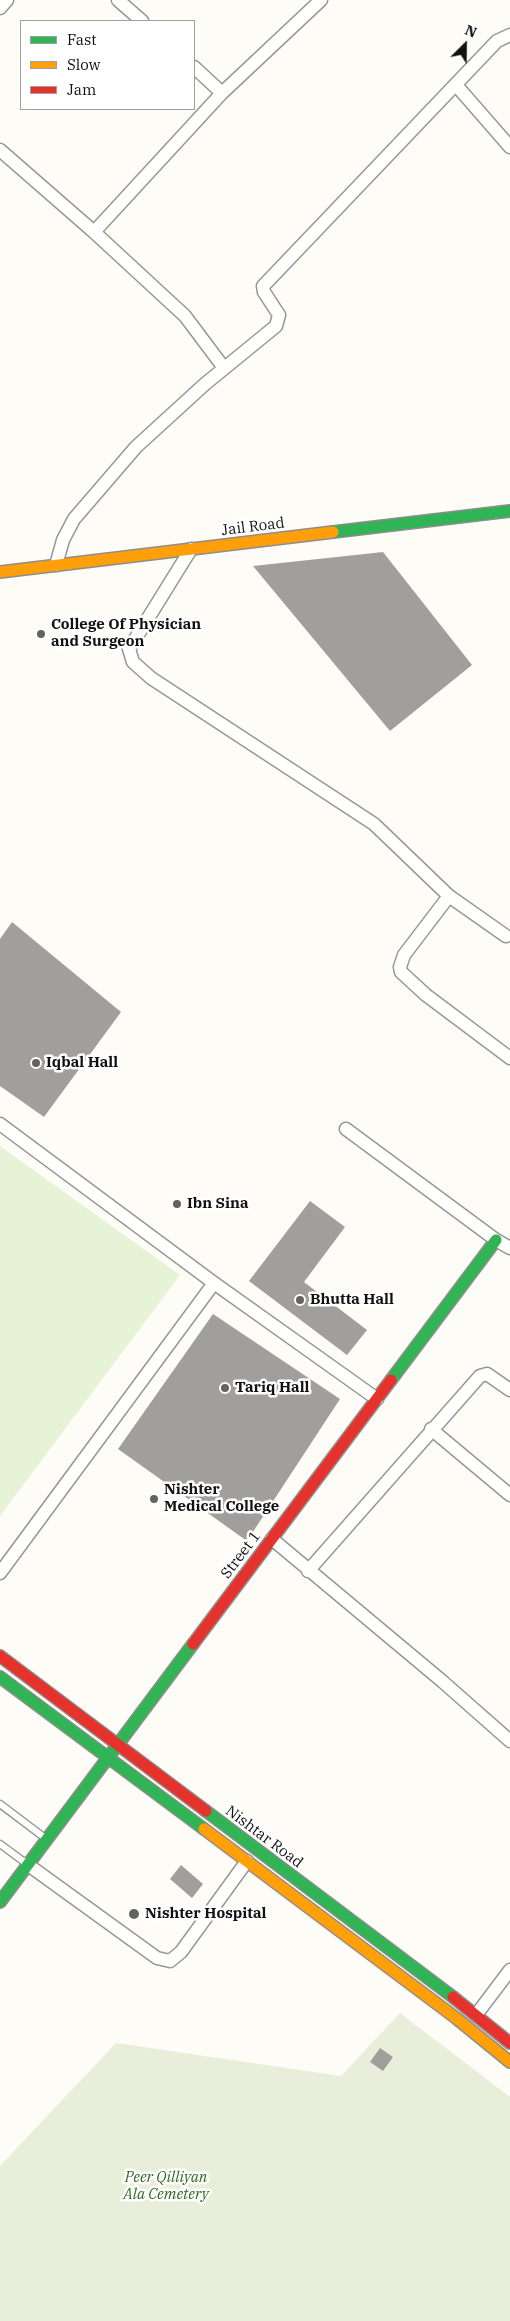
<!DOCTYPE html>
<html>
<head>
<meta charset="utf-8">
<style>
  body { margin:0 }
  #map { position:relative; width:510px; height:2321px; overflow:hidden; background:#fdfcf7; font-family:"IBM Plex Serif",serif }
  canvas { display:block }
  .legend { position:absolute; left:20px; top:20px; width:175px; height:90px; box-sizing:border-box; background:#fff; border:1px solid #a0a0a0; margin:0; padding:6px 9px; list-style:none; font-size:15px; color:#111 }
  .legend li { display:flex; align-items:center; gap:10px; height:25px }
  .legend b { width:25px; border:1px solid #a0a0a0 }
  .north { position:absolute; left:440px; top:20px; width:50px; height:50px; -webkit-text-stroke:4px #fff; paint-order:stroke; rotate:23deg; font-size:14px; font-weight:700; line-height:20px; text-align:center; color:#111 }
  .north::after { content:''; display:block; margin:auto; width:18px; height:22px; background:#111; clip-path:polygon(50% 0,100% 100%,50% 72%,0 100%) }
</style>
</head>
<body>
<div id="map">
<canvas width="510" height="2321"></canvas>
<ul class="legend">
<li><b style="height:6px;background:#30b455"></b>Fast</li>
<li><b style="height:6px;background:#ff9f0a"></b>Slow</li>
<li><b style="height:6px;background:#e5322d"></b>Jam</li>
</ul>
<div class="north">N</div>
</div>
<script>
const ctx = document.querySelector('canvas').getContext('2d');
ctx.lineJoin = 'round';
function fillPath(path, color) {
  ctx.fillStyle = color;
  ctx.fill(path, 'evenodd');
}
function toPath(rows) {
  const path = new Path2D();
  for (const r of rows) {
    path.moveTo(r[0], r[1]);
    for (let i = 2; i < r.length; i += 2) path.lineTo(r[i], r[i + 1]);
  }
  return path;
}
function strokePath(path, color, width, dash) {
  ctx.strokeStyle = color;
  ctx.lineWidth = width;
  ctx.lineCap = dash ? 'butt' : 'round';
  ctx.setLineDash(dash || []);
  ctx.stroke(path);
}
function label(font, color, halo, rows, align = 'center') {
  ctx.font = font + ' "IBM Plex Serif",serif';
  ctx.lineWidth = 5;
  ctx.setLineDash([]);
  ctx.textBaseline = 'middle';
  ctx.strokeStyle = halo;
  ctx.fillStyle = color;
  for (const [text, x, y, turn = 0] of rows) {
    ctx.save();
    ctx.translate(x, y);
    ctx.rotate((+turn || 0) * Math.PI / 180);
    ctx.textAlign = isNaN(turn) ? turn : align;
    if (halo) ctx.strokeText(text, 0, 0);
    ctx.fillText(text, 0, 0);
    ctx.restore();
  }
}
const green = toPath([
  [0,1146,180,1275,0,1516]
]);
const cemetery = toPath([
  [400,2013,510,2097,510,2321,0,2321,0,2166,116,2043,341,2076]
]);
const building = toPath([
  [383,552,472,665,390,731,253,566],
  [12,922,121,1012,44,1117,0,1086,0,939],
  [310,1201,345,1227,304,1282,367,1330,347,1355,249,1281],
  [213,1314,340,1399,247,1541,118,1449],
  [181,1865,203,1884,192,1898,170,1879],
  [380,2048,393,2057,383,2071,370,2062]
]);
const lane = toPath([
  [0,1804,45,1838],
  [0,1844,27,1864]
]);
const street = toPath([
  [118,0,142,21],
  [0,8,7,0],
  [194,67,222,93],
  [456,85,510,147],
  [0,150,94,232,185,316,224,368],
  [94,232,222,93,321,0],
  [191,549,129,649,133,662,151,678,374,824,449,896,506,936],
  [56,565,63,540,74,519,136,447,205,384,276,326,279,315,264,292,263,286,267,282,497,41,510,35],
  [449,896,404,955,400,967,401,972,426,995,510,1058],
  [0,1124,214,1283,377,1399],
  [346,1129,496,1240,510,1248],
  [431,1429,510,1495],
  [272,1539,442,1681,510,1741],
  [308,1571,480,1376,487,1374,510,1390],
  [0,1573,214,1283],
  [27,1864,157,1958,170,1961,181,1952,247,1861],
  [476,2015,510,1970]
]);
const fast = toPath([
  [333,532,510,511],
  [391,1380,496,1240],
  [0,1677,204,1829],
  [206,1811,453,1997],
  [0,1902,193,1644]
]);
const slow = toPath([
  [0,572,333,532],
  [204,1829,456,2018,510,2062]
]);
const jam = toPath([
  [193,1644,391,1380],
  [0,1656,206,1811],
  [453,1997,510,2043]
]);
const markers = [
  [41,634,5,"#646362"],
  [36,1063,5,"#646362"],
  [177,1204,5,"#646362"],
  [300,1300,5,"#646362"],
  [225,1388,5,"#646362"],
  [154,1499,5,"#646362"],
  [134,1914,6,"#646362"]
];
const streetNames = [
  ["Jail Road",253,527,-7],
  ["Street 1",241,1555,-53],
  ["Nishtar Road",264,1837,37]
];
const poiNames = [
  ["College Of Physician",51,625],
  ["and Surgeon",51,642],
  ["Iqbal Hall",46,1063],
  ["Ibn Sina",187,1204],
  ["Bhutta Hall",310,1300],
  ["Tariq Hall",235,1388],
  ["Nishter",164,1490],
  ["Medical College",164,1507],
  ["Nishter Hospital",145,1914]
];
const parkNames = [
  ["Peer Qilliyan",166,2178],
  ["Ala Cemetery",166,2195]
];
fillPath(green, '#e7f3d7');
fillPath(cemetery, '#e9eedb');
fillPath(building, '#a19f9c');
strokePath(lane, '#979795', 9);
strokePath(street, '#979795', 15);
strokePath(fast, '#8e8d8b', 14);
strokePath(slow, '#8e8d8b', 14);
strokePath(jam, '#8e8d8b', 14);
strokePath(lane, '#fffffe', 6);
strokePath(street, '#fffffe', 12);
strokePath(fast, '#30b455', 11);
strokePath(slow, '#ff9f0a', 11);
strokePath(jam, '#e5322d', 11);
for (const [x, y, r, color] of markers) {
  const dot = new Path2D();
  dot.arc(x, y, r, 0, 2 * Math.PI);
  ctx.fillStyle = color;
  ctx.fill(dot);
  strokePath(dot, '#fff', 2);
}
label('15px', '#111', '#fff', streetNames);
label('bold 15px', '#111', '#fff', poiNames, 'left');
label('italic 15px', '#2f6b1f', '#fff', parkNames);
</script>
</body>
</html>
